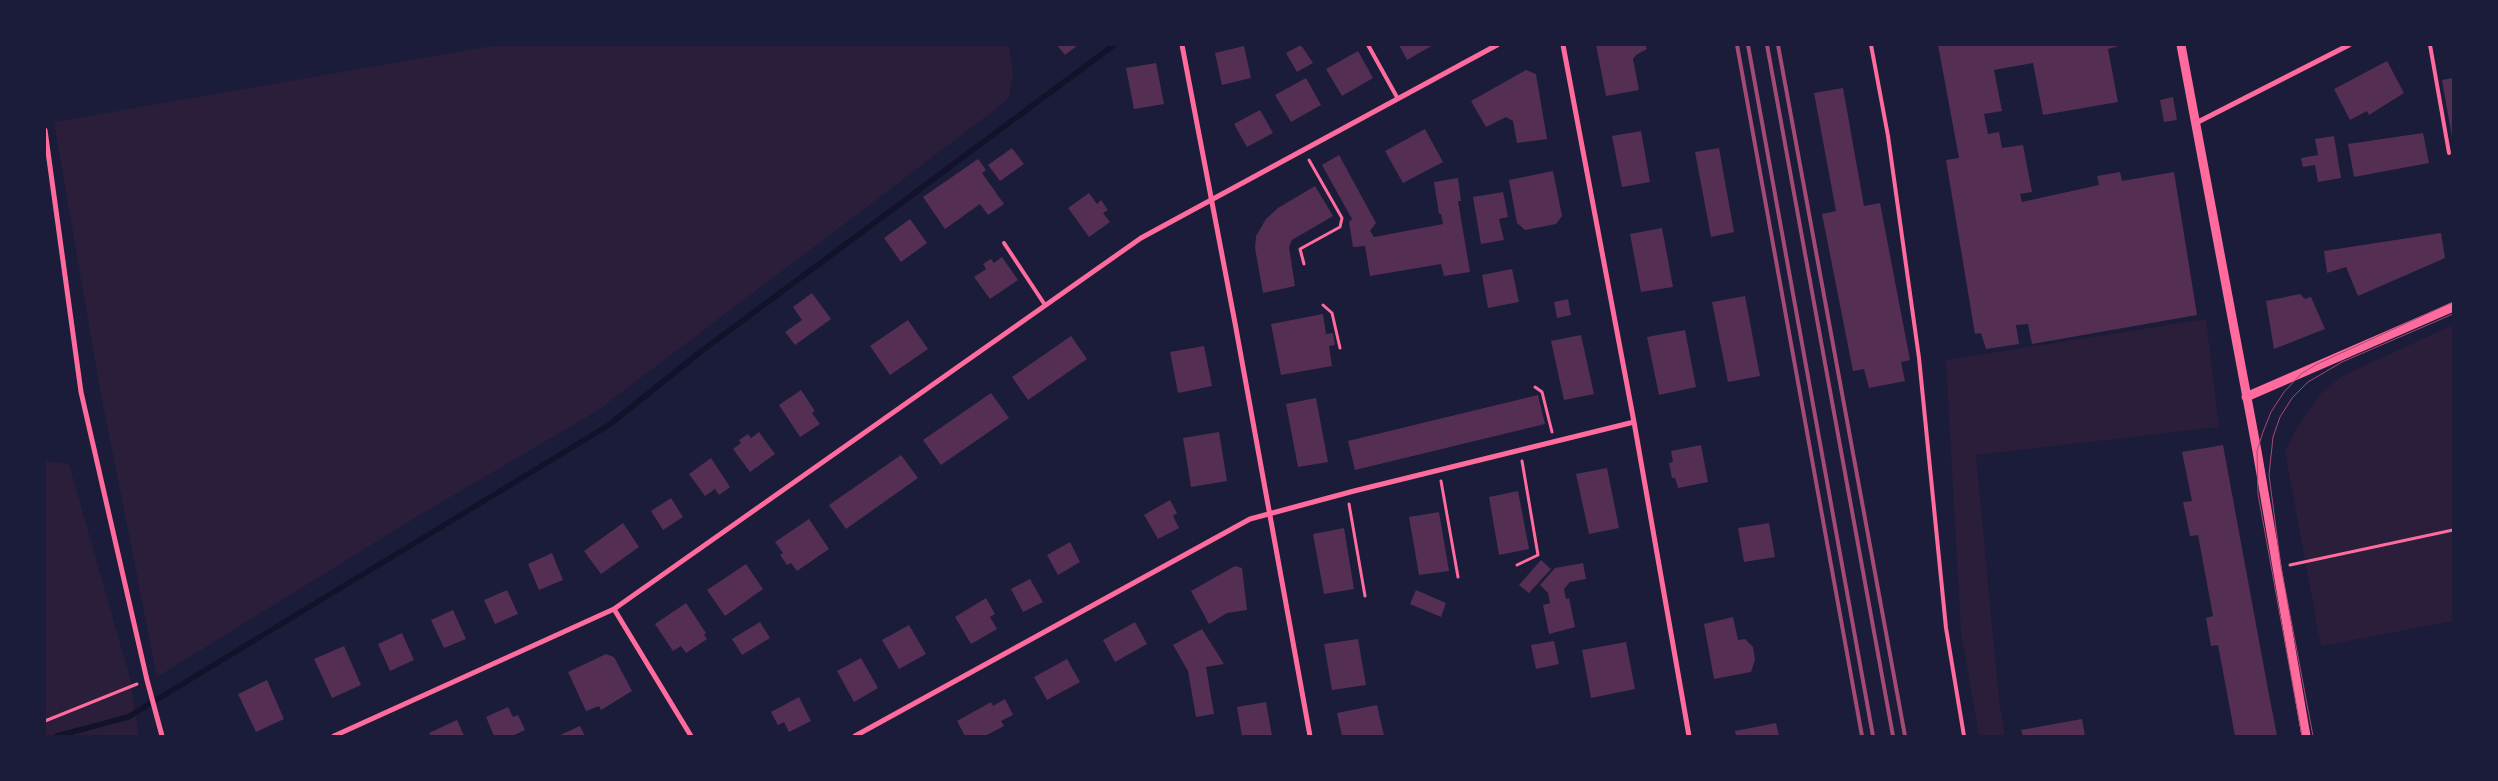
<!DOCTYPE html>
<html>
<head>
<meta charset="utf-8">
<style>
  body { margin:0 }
  #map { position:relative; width:2498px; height:781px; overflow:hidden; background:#1b1b3a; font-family:"Open Sans",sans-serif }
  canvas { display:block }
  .frame { position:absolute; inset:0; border:46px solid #1b1b3a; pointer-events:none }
</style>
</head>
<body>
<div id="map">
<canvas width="2498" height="781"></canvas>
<div class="frame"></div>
</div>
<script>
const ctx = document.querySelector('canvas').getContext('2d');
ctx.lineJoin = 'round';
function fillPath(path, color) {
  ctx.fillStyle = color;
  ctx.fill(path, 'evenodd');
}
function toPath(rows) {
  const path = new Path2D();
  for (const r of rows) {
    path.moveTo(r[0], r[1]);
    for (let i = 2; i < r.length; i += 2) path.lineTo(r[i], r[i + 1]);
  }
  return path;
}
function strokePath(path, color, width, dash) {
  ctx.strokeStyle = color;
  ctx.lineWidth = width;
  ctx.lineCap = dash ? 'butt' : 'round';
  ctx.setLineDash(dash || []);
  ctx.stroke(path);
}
const green = toPath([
  [497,45,1009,45,1013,75,1009,98,996,109,597,411,418,516,157,677,100,389,54,122],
  [2206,319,2219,427,1976,455,1999,700,2005,736,1979,736,1961,632,1946,360],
  [2453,325,2453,621,2321,646,2285,452,2297,427,2322,392,2344,375],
  [45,461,69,464,130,678,139,736,45,736]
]);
const stream = toPath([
  [57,736,128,717,609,425,699,353,1114,45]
]);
const building = toPath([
  [1057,45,1078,45,1065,55],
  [1301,45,1313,63,1297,72,1286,53],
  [1399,45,1433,45,1407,60],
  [1596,45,1645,45,1647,49,1636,55,1633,59,1639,90,1606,96],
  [1938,45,2122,45,2108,49,2118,102,2043,115,2033,63,1994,70,2002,111,1984,114,1988,134,1999,132,2002,148,2023,145,2032,192,2020,194,2022,202,2099,185,2097,176,2120,172,2122,181,2174,172,2197,315,2032,344,2028,324,2016,325,2019,344,1986,349,1981,333,1975,334,1946,160,1959,158],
  [1244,46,1251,78,1222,85,1215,53],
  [1358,51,1373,78,1342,96,1326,69],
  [2387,61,2404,93,2369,115,2367,111,2350,120,2334,89],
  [1156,63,1164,104,1134,109,1126,68],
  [1526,70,1536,74,1547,139,1517,143,1513,121,1506,117,1486,127,1471,101],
  [1306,78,1321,105,1291,122,1275,95],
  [2453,78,2453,137,2452,137,2442,80],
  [1843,88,1864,206,1880,203,1910,360,1901,362,1905,381,1869,388,1864,369,1853,371,1822,214,1836,211,1814,93],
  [2173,97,2177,120,2164,122,2160,100],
  [1260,110,1273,133,1247,147,1234,124],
  [1425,129,1443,162,1403,183,1385,151],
  [1641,131,1650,182,1622,187,1612,136],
  [2423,133,2429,163,2354,177,2348,144],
  [2334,136,2341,178,2318,182,2315,165,2303,167,2301,158,2318,155,2315,139],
  [1012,148,1024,164,1000,181,988,165],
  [1719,148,1734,232,1711,237,1695,152],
  [1339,155,1376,223,1370,231,1374,237,1443,224,1441,214,1439,214,1434,182,1458,178,1461,201,1458,201,1470,272,1444,276,1441,264,1370,276,1365,246,1353,247,1349,222,1352,219,1322,165],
  [978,159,986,170,982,173,1004,204,988,215,980,204,945,229,923,197],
  [1553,171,1562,216,1556,224,1525,230,1517,223,1509,180],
  [1315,186,1333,216,1292,240,1289,247,1295,286,1263,293,1255,248,1256,236,1266,219,1278,208],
  [1503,192,1508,217,1499,219,1504,240,1481,244,1473,197],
  [1089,193,1097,204,1101,200,1108,210,1103,213,1110,222,1089,237,1068,208],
  [910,219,927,243,901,262,884,238],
  [1662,228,1673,287,1641,292,1630,234],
  [2441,233,2445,258,2358,296,2346,267,2327,273,2324,251],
  [1002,257,1018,280,990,299,974,277,986,269,983,264,991,259,994,263],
  [1512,269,1519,302,1488,308,1482,275],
  [812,293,831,319,795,345,785,332,802,320,793,307],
  [2300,294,2305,299,2311,297,2325,329,2274,349,2266,301],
  [1745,296,1760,376,1728,382,1712,302],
  [1568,299,1571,315,1557,318,1554,302],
  [1323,314,1326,334,1333,333,1335,345,1329,346,1332,366,1281,375,1271,324],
  [908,320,928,349,890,375,870,346],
  [1685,330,1696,387,1659,395,1647,337],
  [1581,335,1594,394,1564,400,1551,341],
  [1071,336,1087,359,1028,400,1012,377],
  [1204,346,1212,386,1178,393,1170,352],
  [801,390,815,411,812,413,820,424,800,437,779,405],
  [991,393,1009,418,941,465,923,440],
  [1538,395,1545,424,1355,470,1348,441],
  [1316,398,1328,462,1298,467,1286,404],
  [759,432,775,454,750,472,733,449,741,443,739,440,748,434,751,438],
  [1219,432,1227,481,1191,487,1183,438],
  [1701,445,1708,482,1678,488,1675,478,1672,478,1669,463,1673,462,1671,451],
  [2223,445,2267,684,2277,736,2235,736,2218,645,2211,646,2206,618,2213,616,2198,535,2190,536,2183,502,2192,501,2182,452],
  [901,455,918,478,846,529,829,505],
  [711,458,730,487,719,495,715,489,705,496,689,474],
  [1607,468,1619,528,1589,534,1576,474],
  [1518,491,1529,549,1499,555,1489,497],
  [671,498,683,517,663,530,651,511],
  [1170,500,1177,513,1173,516,1179,528,1158,539,1144,515],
  [1439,512,1449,571,1419,575,1409,517],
  [809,519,829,549,797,571,791,563,787,565,780,555,783,553,775,542],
  [623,523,639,547,601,574,584,551],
  [1769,523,1775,557,1744,562,1738,528],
  [1344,528,1354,589,1324,594,1313,534],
  [1070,542,1080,562,1058,575,1047,555],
  [552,553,563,580,539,590,528,564],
  [1541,560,1551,569,1529,593,1519,585],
  [1583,563,1586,579,1570,582,1564,589,1566,599,1569,598,1575,627,1549,634,1543,605,1550,603,1548,593,1540,585,1555,568],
  [746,564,763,589,725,616,707,590],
  [1235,566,1242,568,1247,610,1227,613,1209,624,1191,591],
  [1030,579,1043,602,1023,612,1011,589],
  [507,590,518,614,495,624,484,600],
  [1416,590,1446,603,1441,617,1410,604],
  [986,598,995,614,990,617,997,629,971,644,955,617],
  [686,603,706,633,704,635,707,639,686,653,681,646,673,651,655,624],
  [453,610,466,639,444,648,431,620],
  [1733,617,1738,640,1745,639,1753,647,1755,660,1751,672,1714,679,1704,624],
  [760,622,770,638,742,655,732,639],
  [1135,622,1147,644,1115,662,1103,640],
  [909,625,926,654,899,669,882,640],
  [1202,629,1224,664,1206,667,1214,714,1196,717,1188,671,1173,645],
  [402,633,414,660,390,671,378,644],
  [1358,639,1366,685,1332,690,1324,644],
  [1554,641,1559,664,1536,669,1531,645],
  [1626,642,1635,689,1591,698,1582,650],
  [344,646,361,685,332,698,314,659],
  [606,654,614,657,632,691,601,710,599,706,586,711,568,672],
  [861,658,878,688,854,702,837,671],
  [1067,659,1080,682,1047,700,1034,677],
  [267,680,284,719,256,732,238,694],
  [799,697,811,721,789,732,784,722,778,725,771,712],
  [1005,699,1013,715,1001,721,1004,726,985,736,965,736,957,721,991,702,993,706],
  [1266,702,1272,736,1242,736,1237,707],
  [1377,705,1384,736,1342,736,1337,713],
  [508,707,513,717,518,715,525,730,512,736,494,736,486,717],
  [2082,719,2085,736,2023,736,2021,730],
  [457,720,464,736,431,736,429,733],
  [1776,723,1779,736,1736,736,1735,731],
  [580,726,585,736,558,736]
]);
const path = toPath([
  [1304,264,1300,249,1340,227,1342,218,1309,160],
  [1323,305,1332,313,1340,348],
  [1535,387,1542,392,1552,432],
  [1441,481,1458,577],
  [1349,504,1365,596],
  [1517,565,1538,555,1522,461],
  [2290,565,2453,530],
  [45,721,137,684]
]);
const service = toPath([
  [1368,45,1398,99],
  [1871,45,1888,136,1919,358,1946,628,1964,736],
  [2430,45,2449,153],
  [1004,243,1045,305]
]);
const minor = toPath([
  [1182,45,1235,323,1310,736],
  [1563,45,1634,422,1689,736],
  [2196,123,2349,45],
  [45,130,81,392,147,680,162,736],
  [614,609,691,736],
  [334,736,614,609,1141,238,1497,45],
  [855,736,1250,519,1354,491,1634,422]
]);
const tertiary = toPath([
  [2181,45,2257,451,2306,736],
  [2246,397,2453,307]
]);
const tram = toPath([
  [2302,736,2258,494,2257,451,2263,432,2271,412,2284,392,2301,374,2317,364,2453,302],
  [2313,736,2281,567,2269,475,2273,437,2280,417,2292,398,2308,382,2342,362,2453,314]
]);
const rail = toPath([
  [1737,45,1862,736],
  [1748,45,1873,736],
  [1767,45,1893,736],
  [1778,45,1905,736]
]);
fillPath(green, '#2a1e3b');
strokePath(stream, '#12122b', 5.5);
fillPath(building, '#542f53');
strokePath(path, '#ff6b9d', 3);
strokePath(service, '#ff6b9d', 4);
strokePath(minor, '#ff6b9d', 5);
strokePath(tertiary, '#ff6b9d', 9);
strokePath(tram, '#a44b75', 1);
strokePath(rail, '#a44b75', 4);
</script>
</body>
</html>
